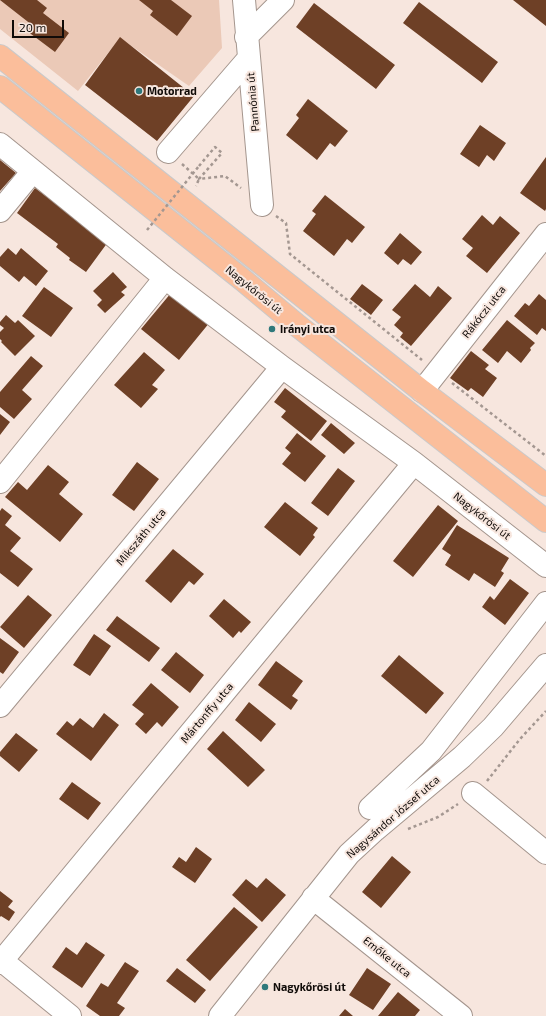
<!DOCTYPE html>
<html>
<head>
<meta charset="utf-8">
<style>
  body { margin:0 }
  #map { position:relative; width:546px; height:1016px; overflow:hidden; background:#f7e6de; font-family:"Exo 2",sans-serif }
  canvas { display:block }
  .scale { position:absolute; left:12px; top:20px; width:52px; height:18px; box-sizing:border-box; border:2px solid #100b08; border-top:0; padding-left:5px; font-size:12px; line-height:14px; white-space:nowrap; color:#100b08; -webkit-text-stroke:3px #f7e6de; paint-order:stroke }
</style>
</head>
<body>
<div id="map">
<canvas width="546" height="1016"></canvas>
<div class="scale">20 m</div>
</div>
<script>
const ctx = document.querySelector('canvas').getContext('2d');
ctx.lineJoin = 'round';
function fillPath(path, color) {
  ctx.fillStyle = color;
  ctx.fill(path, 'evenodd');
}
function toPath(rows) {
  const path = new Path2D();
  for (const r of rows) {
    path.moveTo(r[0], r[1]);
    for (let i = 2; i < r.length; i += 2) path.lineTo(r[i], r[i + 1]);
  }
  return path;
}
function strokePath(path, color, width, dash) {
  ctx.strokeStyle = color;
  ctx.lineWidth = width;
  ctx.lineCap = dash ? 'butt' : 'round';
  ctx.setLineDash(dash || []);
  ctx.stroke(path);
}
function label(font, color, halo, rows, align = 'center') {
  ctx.font = font + ' "Exo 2",sans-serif';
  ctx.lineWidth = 4;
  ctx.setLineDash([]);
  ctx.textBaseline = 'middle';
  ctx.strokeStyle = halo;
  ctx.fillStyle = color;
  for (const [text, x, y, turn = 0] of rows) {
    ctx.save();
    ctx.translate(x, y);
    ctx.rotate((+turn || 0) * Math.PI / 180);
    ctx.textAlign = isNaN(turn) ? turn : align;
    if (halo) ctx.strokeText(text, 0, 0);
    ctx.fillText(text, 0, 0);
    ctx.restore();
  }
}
const green = toPath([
  [0,0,219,0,222,48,189,86,120,38,78,91,0,29]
]);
const building = toPath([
  [0,0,37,0,47,8,43,13,69,33,55,52,27,31,32,25],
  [139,0,171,0,192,16,177,36,150,15,153,11],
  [513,0,546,0,546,26],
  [419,2,498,62,482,83,403,23],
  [314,3,395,65,376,89,296,27],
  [120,37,194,96,157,141,85,85],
  [308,99,348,131,335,147,330,143,317,160,286,135,299,118,296,115],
  [480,125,506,143,494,161,487,155,479,167,460,154],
  [546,157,546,209,545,211,520,193],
  [0,160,16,173,0,191],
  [35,188,108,242,86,272,69,260,70,258,56,247,58,244,17,213],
  [325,195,365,227,352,243,347,239,334,256,303,231,316,214,312,211],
  [482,215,493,225,500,216,520,233,487,273,466,256,473,248,462,239],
  [400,233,422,252,411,265,403,259,398,265,384,253],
  [8,248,16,255,21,248,48,271,36,286,24,276,19,282,0,266,0,257],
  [113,272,127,287,121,292,125,295,105,313,97,305,102,300,93,291],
  [362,284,383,300,371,315,350,299],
  [415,284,430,297,438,286,452,298,411,346,400,337,403,333,394,325,401,317,392,310],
  [44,287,73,308,51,337,22,316],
  [171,293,210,322,179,360,141,329],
  [539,294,546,300,546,331,542,328,537,335,514,316,525,303,529,306],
  [6,315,15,323,18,320,35,336,15,356,1,342,2,341,0,339,0,332,4,328,0,325,0,322],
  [507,320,535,343,530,348,531,350,521,363,507,351,498,363,482,350],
  [471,351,489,365,485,369,497,378,483,397,471,388,468,391,450,378],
  [144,352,165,370,152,385,158,389,141,408,114,385],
  [31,356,43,366,22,390,32,399,14,419,0,407,0,392],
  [285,388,327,421,311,441,281,417,286,411,274,402],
  [0,414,10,422,0,435],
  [331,423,355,443,344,454,321,435],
  [297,433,326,456,305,482,282,464,291,453,285,448],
  [137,462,159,479,134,511,112,495],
  [48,465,69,482,59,494,83,514,60,542,5,497,18,482,27,490],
  [338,468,355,481,328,516,311,503],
  [285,502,318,528,313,535,315,537,300,556,264,527],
  [438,505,458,521,413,577,393,561],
  [2,508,12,516,5,525,21,538,10,551,33,569,18,587,0,573,0,511],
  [457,525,509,558,501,571,504,573,495,587,474,573,469,581,445,565,451,555,442,549],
  [173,549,204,574,194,585,189,581,171,603,145,581],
  [510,579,529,593,505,625,482,607,490,596,494,600],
  [28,595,52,615,24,648,0,627],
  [224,599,251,622,241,633,239,631,233,638,209,616],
  [117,616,160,648,149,662,106,630],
  [94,634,111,646,90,676,73,665],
  [0,638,19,652,3,674,0,672],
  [176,652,204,675,190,693,161,670],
  [399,655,444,693,426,714,381,676],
  [276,661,303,681,292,696,298,700,291,710,258,685],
  [151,683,179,707,162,727,157,722,146,734,135,724,144,714,132,705],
  [249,702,276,724,261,742,235,720],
  [104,713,119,725,91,761,56,734,67,721,73,726,80,718,93,728],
  [223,731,265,770,248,787,207,749],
  [16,733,38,750,19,772,0,756,0,752],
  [72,782,101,803,88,820,59,799],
  [196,847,212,859,195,883,172,867,179,857,186,862],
  [392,856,411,872,381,908,362,892],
  [266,878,286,895,262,922,232,895,246,879,257,888],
  [0,891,13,901,8,907,15,912,9,921,1,916,0,917],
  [234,907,258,927,210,981,186,960],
  [86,942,105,955,82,988,52,967,66,947,77,955],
  [125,962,139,971,117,1003,125,1008,119,1016,100,1016,86,1006,101,983,108,987],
  [177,968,206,990,195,1003,166,981],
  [367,968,391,984,373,1010,349,995],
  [398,992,420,1010,415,1016,378,1016],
  [345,1009,353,1016,339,1016]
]);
const path = toPath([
  [182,164,199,179,196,186],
  [199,166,215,147,222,153,199,179,225,176,241,188],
  [276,216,286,223,290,254,422,360],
  [452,383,546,456],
  [487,781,520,739,546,711],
  [408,829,438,817,458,804]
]);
const minor = toPath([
  [244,0,262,205],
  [246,37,283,0],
  [0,144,165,278,282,367,414,463,546,566],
  [168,152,249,58],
  [0,211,33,171],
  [422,391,546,234],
  [0,482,165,278],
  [0,706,282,367],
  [473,793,546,853],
  [370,808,431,751,546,603],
  [313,898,461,1016],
  [0,959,70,1016],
  [0,963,414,463],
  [220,1016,349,854,375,830,462,757,493,727,546,665]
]);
const major = toPath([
  [0,56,422,391,546,485],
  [0,87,243,280,298,326,546,521]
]);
const pathBridge = toPath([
  [147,230,199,166]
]);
const markers = [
  [139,91,4,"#2e787b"],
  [272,329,4,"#2e787b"],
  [265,987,4,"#2e787b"]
];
const poiNames = [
  ["Motorrad",147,91],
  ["Irányi utca",280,329],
  ["Nagykőrösi út",273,987]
];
const streetNames = [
  ["Pannónia út",253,102,-95],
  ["Nagykőrösi út",254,290,39],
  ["Rákóczi utca",484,312,-52],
  ["Nagykőrösi út",482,516,38],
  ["Mikszáth utca",141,537,-50],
  ["Mártonffy utca",207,713,-50],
  ["Nagysándor József utca",393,817,-41],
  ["Emőke utca",387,957,39]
];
fillPath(green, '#ebc9b7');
fillPath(building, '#6e4026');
strokePath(minor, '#a4958d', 24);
strokePath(major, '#cac9c9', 24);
strokePath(path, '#a49791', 2.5, [3, 3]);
strokePath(minor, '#fff', 22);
strokePath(major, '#fbbe9b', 22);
strokePath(pathBridge, '#a49791', 2.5, [3, 3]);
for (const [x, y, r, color] of markers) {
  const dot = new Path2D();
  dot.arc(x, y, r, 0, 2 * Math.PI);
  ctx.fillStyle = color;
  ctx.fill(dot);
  strokePath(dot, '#f7e6de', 1.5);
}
label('bold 11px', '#100b08', '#f7e6de', poiNames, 'left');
label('11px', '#100b08', '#f7e6de', streetNames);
</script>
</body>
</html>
